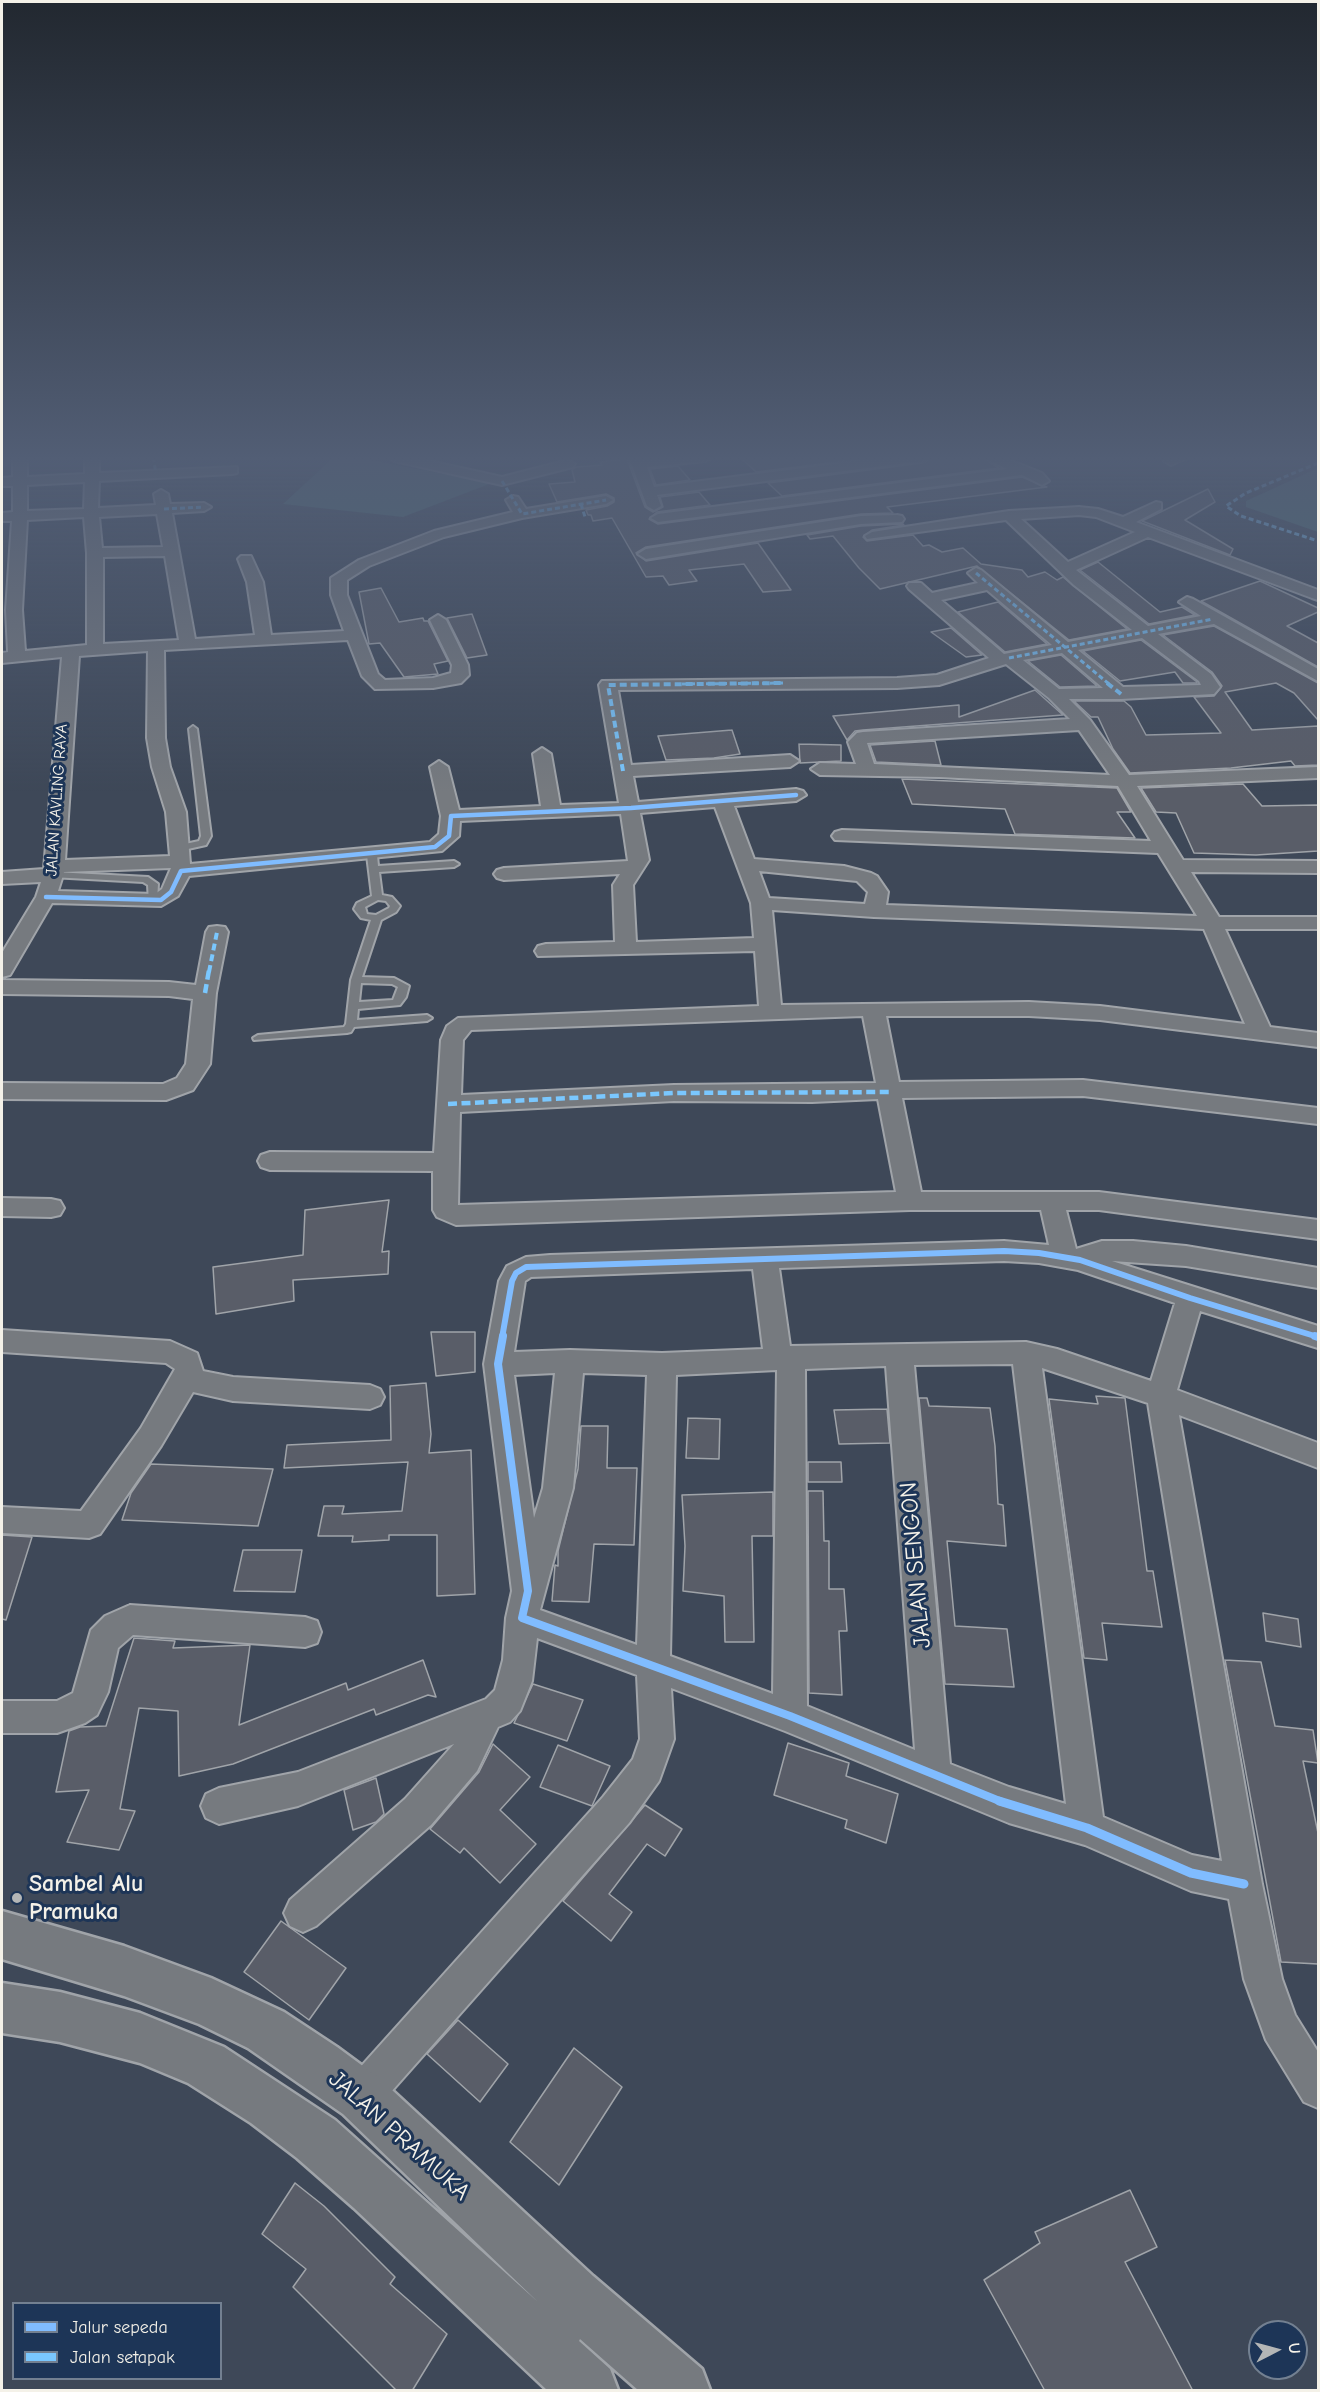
<!DOCTYPE html>
<html>
<head>
<meta charset="utf-8">
<style>
  body { margin:0 }
  #map { position:relative; width:1320px; height:2392px; overflow:hidden; background:#3e4858; font-family:"Comic Neue",sans-serif }
  canvas { display:block }
  .frame { position:absolute; inset:0; border:3px solid #f4f1e8; pointer-events:none }
  .legend { position:absolute; left:12px; top:2302px; width:210px; height:78px; box-sizing:border-box; background:#1d3557; border:2px solid #738091; margin:0; padding:8px 10px; list-style:none; font-size:18px; color:#f4f1e8 }
  .legend li { display:flex; align-items:center; gap:12px; height:30px }
  .legend b { width:30px; border:2px solid #738091 }
  .north { position:absolute; left:1248px; top:2320px; width:60px; height:60px; box-sizing:border-box; background:#1d3557; border:2px solid #738091; border-radius:50%; rotate:84deg; font-size:16px; font-weight:700; line-height:24px; text-align:center; color:#f4f1e8 }
  .north::after { content:''; display:block; margin:auto; width:21px; height:27px; background:#b4b6b6; clip-path:polygon(50% 0,100% 100%,50% 72%,0 100%) }
</style>
</head>
<body>
<div id="map">
<canvas width="1320" height="2392"></canvas>
<div class="frame"></div>
<ul class="legend">
<li><b style="height:8px;background:#80bcff"></b>Jalur sepeda</li>
<li><b style="height:8px;background:#7ac7fe"></b>Jalan setapak</li>
</ul>
<div class="north">U</div>
</div>
<script>
const ctx = document.querySelector('canvas').getContext('2d');
ctx.lineJoin = 'round';
function fillPath(path, color) {
  ctx.fillStyle = color;
  ctx.fill(path, 'evenodd');
}
function toPath(rows) {
  const path = new Path2D();
  for (const r of rows) {
    path.moveTo(r[0], r[1]);
    for (let i = 2; i < r.length; i += 2) path.lineTo(r[i], r[i + 1]);
  }
  return path;
}
function strokePath(path, color, width, dash) {
  ctx.strokeStyle = color;
  ctx.lineWidth = width;
  ctx.lineCap = dash ? 'butt' : 'round';
  ctx.setLineDash(dash || []);
  ctx.stroke(path);
}
function label(font, color, halo, rows, align = 'center') {
  ctx.font = font + ' "Comic Neue",sans-serif';
  ctx.lineWidth = 6;
  ctx.setLineDash([]);
  ctx.textBaseline = 'middle';
  ctx.strokeStyle = halo;
  ctx.fillStyle = color;
  for (const [text, x, y, turn = 0] of rows) {
    ctx.save();
    ctx.translate(x, y);
    ctx.rotate((+turn || 0) * Math.PI / 180);
    ctx.textAlign = isNaN(turn) ? turn : align;
    if (halo) ctx.strokeText(text, 0, 0);
    ctx.fillText(text, 0, 0);
    ctx.restore();
  }
}
const green = toPath([
  [334,457,355,457,492,483,403,517,283,504],
  [1318,468,1318,532,1246,507,1246,501]
]);
const building = toPath([
  [740,457,788,457,790,459,841,457,845,461,756,472,740,457],
  [936,457,981,457,999,468,782,496,768,483,922,463,936,457],
  [627,459,645,507,653,512,663,507,660,497,699,492,710,505,657,512,649,519,658,524,1022,477,1047,487,887,507,893,513,861,514,646,547,636,553,646,561,758,543,791,590,763,592,744,564,689,570,697,581,669,585,663,576,646,577,612,518,593,521,591,515,588,515,586,510,607,506,614,502,614,498,606,494,557,502,549,484,575,482,572,470,576,467,602,465,600,462,627,459],
  [678,466,690,480,656,485,650,469,678,466],
  [1208,489,1215,502,1185,520,1233,549,1230,555,1142,521,1208,489],
  [903,524,904,525,872,530,863,537,867,541,913,535,923,546,929,545,942,552,963,548,981,564,1022,570,1028,577,1045,572,1057,580,1063,577,1127,629,1069,640,977,566,880,589,859,568,833,536,810,539,807,535,861,526,903,524],
  [1098,562,1160,612,1182,607,1195,615,1149,624,1080,570,1098,562],
  [1260,581,1318,608,1318,612,1287,626,1318,643,1318,667,1201,601,1260,581],
  [381,588,399,622,423,618,424,621,428,621,448,661,434,664,438,674,404,677,380,643,369,644,359,592,381,588],
  [998,602,1047,644,1005,652,958,612,998,602],
  [472,614,487,655,467,658,447,618,472,614],
  [1214,626,1318,683,1318,720,1294,693,1276,683,1225,692,1252,730,1318,726,1318,765,1295,766,1291,761,1231,768,1130,773,1113,749,1098,717,1091,717,1074,701,1124,701,1131,707,1146,735,1221,733,1194,697,1214,696,1222,686,1212,672,1163,635,1214,626],
  [951,628,982,655,966,657,931,632,951,628],
  [1141,640,1197,682,1197,683,1183,683,1175,672,1120,681,1083,651,1141,640],
  [1061,655,1097,686,1060,687,1028,661,1061,655],
  [1035,690,1063,715,863,730,855,731,847,740,833,716,959,705,959,717,1035,690],
  [732,730,740,754,714,758,666,760,658,736,732,730],
  [935,741,941,765,876,762,870,745,935,741],
  [799,744,841,745,841,761,800,763,799,744],
  [902,779,1117,788,1131,812,1117,812,1135,838,1015,834,1005,809,912,804,902,779],
  [1243,784,1262,806,1318,805,1318,851,1256,855,1194,853,1176,813,1156,812,1141,788,1243,784],
  [389,1200,382,1252,389,1251,388,1274,293,1280,294,1301,216,1314,213,1267,303,1255,305,1210,389,1200],
  [431,1332,475,1332,475,1372,436,1376,431,1332],
  [426,1383,431,1434,429,1453,471,1450,475,1594,437,1596,437,1535,389,1535,389,1540,352,1542,353,1536,318,1536,324,1506,344,1506,342,1514,402,1511,408,1462,284,1468,287,1445,391,1440,390,1386,426,1383],
  [1096,1396,1125,1398,1147,1571,1153,1571,1162,1627,1102,1623,1107,1660,1084,1658,1049,1399,1098,1404,1096,1396],
  [919,1398,927,1398,929,1406,990,1408,995,1446,998,1504,1003,1505,1006,1546,947,1541,955,1626,1007,1629,1014,1687,945,1684,919,1398],
  [887,1409,890,1443,839,1444,834,1410,887,1409],
  [688,1418,720,1419,719,1459,686,1458,688,1418],
  [581,1426,608,1426,607,1468,637,1468,634,1545,594,1544,589,1602,552,1601,555,1565,558,1566,558,1551,578,1469,581,1426],
  [808,1462,841,1462,842,1482,808,1482,808,1462],
  [151,1464,273,1469,258,1526,122,1520,131,1493,151,1464],
  [808,1491,823,1491,824,1541,829,1541,829,1589,844,1589,847,1631,839,1631,842,1695,809,1693,808,1491],
  [773,1492,773,1536,752,1536,754,1642,725,1642,724,1596,683,1591,685,1546,682,1495,773,1492],
  [2,1535,32,1537,6,1620,2,1619,2,1535],
  [243,1550,302,1550,295,1592,234,1591,243,1550],
  [1263,1613,1298,1619,1301,1647,1266,1641,1263,1613],
  [134,1638,175,1641,173,1648,250,1645,239,1725,346,1683,348,1690,423,1660,436,1697,428,1695,376,1715,374,1709,233,1764,179,1776,178,1711,139,1708,120,1809,135,1811,119,1850,67,1842,89,1790,56,1792,69,1731,80,1727,106,1726,134,1638],
  [1225,1660,1261,1662,1275,1726,1313,1730,1318,1763,1303,1761,1318,1833,1318,1964,1281,1962,1225,1660],
  [533,1684,583,1700,567,1741,514,1723,533,1684],
  [788,1743,849,1763,846,1776,898,1794,886,1843,845,1828,847,1820,774,1795,788,1743],
  [493,1744,530,1777,500,1810,536,1844,500,1883,464,1848,460,1853,430,1829,479,1772,493,1744],
  [558,1745,610,1766,592,1806,540,1787,558,1745],
  [376,1778,384,1814,376,1822,353,1830,344,1790,376,1778],
  [645,1805,682,1829,665,1856,647,1844,609,1894,632,1912,611,1941,563,1901,645,1805],
  [281,1921,346,1968,309,2020,244,1972,281,1921],
  [458,2020,508,2064,480,2102,427,2054,458,2020],
  [574,2048,622,2087,559,2185,510,2142,574,2048],
  [295,2183,324,2206,395,2277,390,2284,447,2334,412,2391,397,2391,293,2287,306,2269,262,2234,295,2183],
  [1130,2190,1157,2247,1125,2262,1193,2391,1045,2391,984,2280,1040,2243,1035,2232,1130,2190]
]);
const lane = toPath([
  [193,726,197,729,211,836,206,845,179,851,174,848,176,846,199,841,201,836,189,729,193,726],
  [372,852,377,855,378,866,454,861,459,864,454,867,379,872,382,895,392,897,400,906,396,912,381,920,362,977,394,978,409,986,406,997,400,1005,358,1009,357,1020,427,1015,432,1018,427,1021,354,1027,351,1032,347,1033,254,1040,253,1038,258,1035,344,1027,346,1024,351,980,371,920,361,918,354,909,357,903,372,896,367,855,372,852],
  [378,900,386,901,390,906,389,908,376,915,367,914,365,907,378,900],
  [361,983,392,984,398,987,393,1000,359,1002,361,983],
  [54,872,148,877,158,884,157,901,155,903,149,903,148,885,143,882,51,877,49,875,54,872]
]);
const street = toPath([
  [13,457,27,457,27,477,85,474,85,457,99,457,99,473,237,467,237,473,232,474,99,481,98,508,156,505,154,494,161,490,168,494,170,504,204,503,211,507,204,511,172,513,195,639,255,635,247,582,238,559,241,556,251,556,263,582,271,635,344,631,331,595,331,578,359,560,434,531,513,512,506,500,513,496,518,497,526,509,606,496,613,500,606,504,522,518,444,537,369,566,347,580,347,595,378,674,385,680,433,678,451,673,452,665,430,620,438,615,446,620,468,665,469,675,461,683,433,688,375,689,362,676,348,640,164,650,165,738,170,767,186,812,190,864,430,842,439,834,441,816,430,767,439,761,448,767,459,810,541,806,533,754,542,748,551,754,560,805,619,803,599,685,602,681,897,678,937,675,989,658,909,589,907,586,909,583,921,583,932,593,978,583,968,573,976,568,981,570,1068,642,1132,630,1074,585,1006,520,867,539,865,536,872,532,1009,511,1079,507,1098,509,1123,517,1156,502,1161,503,1161,509,1136,522,1318,590,1318,600,1312,598,1148,537,1076,570,1148,626,1201,616,1179,602,1187,597,1193,599,1318,669,1318,681,1214,624,1158,634,1211,674,1220,687,1214,694,1121,699,1069,699,1090,720,1129,775,1318,767,1318,778,1137,786,1183,860,1318,861,1318,873,1191,872,1219,917,1318,917,1318,929,1225,929,1270,1027,1318,1033,1318,1047,1100,1020,1029,1016,886,1016,899,1082,1083,1080,1318,1108,1318,1124,1083,1096,902,1098,921,1192,1099,1192,1318,1220,1318,1239,1099,1210,1066,1210,1076,1249,1102,1241,1133,1241,1186,1246,1318,1268,1318,1288,1186,1266,1112,1261,1318,1326,1318,1348,1200,1311,1177,1390,1318,1443,1318,1468,1179,1415,1262,1884,1282,1979,1295,2015,1318,2052,1318,2108,1304,2102,1266,2040,1244,1979,1229,1899,1191,1891,1085,1845,1009,1823,785,1731,671,1688,674,1739,659,1781,629,1823,375,2110,361,2116,347,2110,341,2096,347,2082,603,1797,633,1759,640,1739,637,1675,537,1638,532,1681,520,1711,510,1722,498,1727,477,1771,431,1825,316,1926,303,1932,290,1926,284,1913,290,1900,405,1799,454,1744,298,1806,219,1824,206,1818,201,1806,206,1794,219,1788,298,1772,486,1699,495,1690,503,1660,506,1618,512,1591,484,1364,499,1281,507,1266,526,1257,550,1255,1004,1241,1049,1245,1041,1210,910,1210,456,1225,437,1217,433,1210,433,1171,270,1170,261,1167,258,1161,261,1155,270,1152,434,1153,441,1040,447,1026,458,1018,759,1006,755,951,538,956,535,951,538,946,546,944,615,942,613,885,620,874,504,880,497,878,494,874,497,870,504,868,628,861,621,814,460,821,459,836,442,851,189,876,178,896,161,906,52,903,10,975,2,977,2,953,36,897,41,882,2,884,2,872,44,869,62,657,2,663,2,653,8,652,6,610,12,521,2,521,2,513,13,512,13,486,2,486,2,478,13,477,13,457],
  [85,482,84,509,27,511,27,485,85,482],
  [157,514,163,547,102,548,99,517,157,514],
  [1079,515,1096,517,1135,532,1068,562,1021,519,1079,515],
  [84,517,87,553,87,645,25,651,22,610,27,520,84,517],
  [165,556,179,640,103,644,103,557,165,556],
  [987,590,1052,645,1004,654,941,600,987,590],
  [1142,638,1199,681,1201,685,1123,687,1078,650,1142,638],
  [148,651,147,738,152,767,166,812,170,856,65,860,79,656,148,651],
  [1062,653,1103,688,1059,689,1023,660,1062,653],
  [1006,664,1049,698,1070,719,863,732,857,733,848,742,856,764,820,763,811,769,820,775,939,777,1118,786,1151,841,842,830,835,832,832,836,835,840,1158,853,1197,916,886,905,888,892,877,876,871,873,844,866,754,859,734,806,796,801,806,795,803,791,796,789,638,802,633,776,790,767,799,761,790,755,631,765,618,690,897,688,939,685,1006,664],
  [1079,730,1110,775,874,764,867,743,1079,730],
  [715,807,751,903,754,938,636,942,633,885,649,860,640,813,715,807],
  [171,868,162,889,155,894,58,891,64,872,171,868],
  [759,871,857,881,868,892,865,904,769,898,759,871],
  [772,910,874,917,1204,929,1245,1024,1100,1006,1029,1002,781,1005,772,910],
  [863,1016,876,1083,674,1085,461,1095,463,1040,471,1030,863,1016],
  [878,1099,896,1192,458,1205,460,1112,674,1101,812,1102,878,1099],
  [1004,1261,1039,1263,1078,1270,1175,1303,1151,1381,1057,1349,1026,1342,790,1346,779,1268,1004,1261],
  [753,1269,763,1349,662,1353,570,1350,514,1352,525,1281,531,1277,753,1269],
  [1013,1364,1066,1804,1009,1787,950,1764,914,1365,1013,1364],
  [886,1366,915,1750,807,1706,805,1369,886,1366],
  [1042,1368,1148,1403,1222,1861,1192,1855,1103,1817,1042,1368],
  [777,1370,773,1694,670,1656,676,1375,777,1370],
  [555,1373,543,1488,534,1518,514,1375,555,1373],
  [583,1373,647,1375,637,1645,540,1610,573,1488,583,1373],
  [387,457,412,457,502,477,568,460,575,464,573,467,502,485,394,461,387,457],
  [629,457,643,457,644,459,713,457,706,461,647,467,654,487,891,457,929,457,922,461,657,495,661,506,654,510,647,506,629,457],
  [983,457,1002,457,1042,473,1049,481,1042,485,1022,475,658,522,651,518,658,514,1007,469,983,457],
  [1170,457,1189,457,1171,465,1164,461,1170,457],
  [897,515,902,516,904,519,902,522,861,524,646,559,638,554,646,549,861,516,897,515],
  [217,926,225,927,228,932,216,993,210,1064,193,1090,166,1100,2,1099,2,1083,163,1084,177,1078,186,1064,193,999,169,996,2,994,2,980,169,982,196,985,206,932,209,927,217,926],
  [2,1198,51,1199,60,1201,64,1208,60,1215,51,1217,2,1216,2,1198],
  [2,1330,170,1341,197,1353,203,1371,233,1377,370,1385,380,1389,384,1397,380,1405,370,1409,233,1401,193,1392,161,1446,100,1534,89,1538,2,1533,2,1507,81,1511,141,1428,175,1369,166,1363,2,1352,2,1330],
  [130,1605,305,1617,317,1621,321,1632,317,1643,305,1647,133,1635,118,1648,108,1692,97,1715,85,1723,57,1733,2,1733,2,1701,57,1701,73,1693,91,1630,105,1616,130,1605]
]);
const primary = toPath([
  [2,1911,124,1946,211,1978,284,2012,337,2047,379,2078,593,2276,702,2369,710,2390,638,2390,580,2339,579,2341,610,2369,618,2390,547,2390,354,2208,297,2158,251,2123,188,2083,140,2063,60,2042,2,2033,2,1983,60,1992,140,2013,224,2047,335,2120,538,2302,343,2114,248,2048,199,2024,124,1996,2,1959,2,1911]
]);
const quietFar2 = toPath([
  [153,457,156,473],
  [1318,463,1246,493,1226,506,1241,516,1318,541],
  [502,481,522,514,606,500],
  [581,504,585,517],
  [164,509,204,507],
  [976,573,1109,684],
  [1009,658,1213,619],
  [682,684,784,683]
]);
const quietFar1 = toPath([
  [1107,683,1121,694],
  [623,771,608,685,784,683],
  [209,972,217,932]
]);
const quiet = toPath([
  [205,993,209,970],
  [448,1104,674,1093,889,1092]
]);
const cyclewayFar3 = toPath([
  [46,897,161,900,171,892,181,871,435,847,449,836,451,816,631,808,796,795]
]);
const cyclewayFar2 = toPath([
  [502,1338,512,1281,516,1273,526,1267,1004,1251,1039,1253,1080,1260,1190,1298,1318,1337]
]);
const cyclewayFar1 = toPath([
  [503,1336,498,1364,528,1591,522,1618,790,1716,1002,1802],
  [1315,1336,1318,1337]
]);
const cycleway = toPath([
  [999,1801,1087,1828,1191,1873,1244,1884]
]);
const markers = [
  [17,1898,6,"#b4b6b6"]
];
const farStreetnames = [
  ["JALAN KAVLING RAYA",57,800,-86]
];
const nearStreetnames = [
  ["JALAN SENGON",916,1565,-95],
  ["JALAN PRAMUKA",399,2136,42]
];
const nearPoinames = [
  ["Sambel Alu",29,1884],
  ["Pramuka",29,1912]
];
fillPath(green, '#4b7075');
fillPath(building, '#595d68');
strokePath(building, '#a0a4a9', 1.5);
strokePath(lane, '#a0a4a9', 4);
strokePath(street, '#a0a4a9', 4);
strokePath(primary, '#a0a4a9', 5);
fillPath(lane, '#767a7f');
fillPath(street, '#767a7f');
fillPath(primary, '#767a7f');
strokePath(quietFar2, '#7ac7fe', 3, [5, 3]);
strokePath(quietFar1, '#7ac7fe', 4, [7, 4]);
strokePath(quiet, '#7ac7fe', 4.5, [9, 4.5]);
strokePath(cyclewayFar3, '#80bcff', 4.5);
strokePath(cyclewayFar2, '#80bcff', 6);
strokePath(cyclewayFar1, '#80bcff', 8);
strokePath(cycleway, '#80bcff', 9);
const sky = ctx.createLinearGradient(0, 0, 0, 792);
sky.addColorStop(0, '#222830');
sky.addColorStop(0.58, '#525e75');
sky.addColorStop(1, '#525e7500');
ctx.fillStyle = sky;
ctx.fillRect(0, 0, 1320, 792);
for (const [x, y, r, color] of markers) {
  const dot = new Path2D();
  dot.arc(x, y, r, 0, 2 * Math.PI);
  ctx.fillStyle = color;
  ctx.fill(dot);
  strokePath(dot, '#1d3557', 2);
}
label('16px', '#f4f1e8', '#1d3557', farStreetnames);
label('24px', '#f4f1e8', '#1d3557', nearStreetnames);
label('bold 24px', '#f4f1e8', '#1d3557', nearPoinames, 'left');
</script>
</body>
</html>
